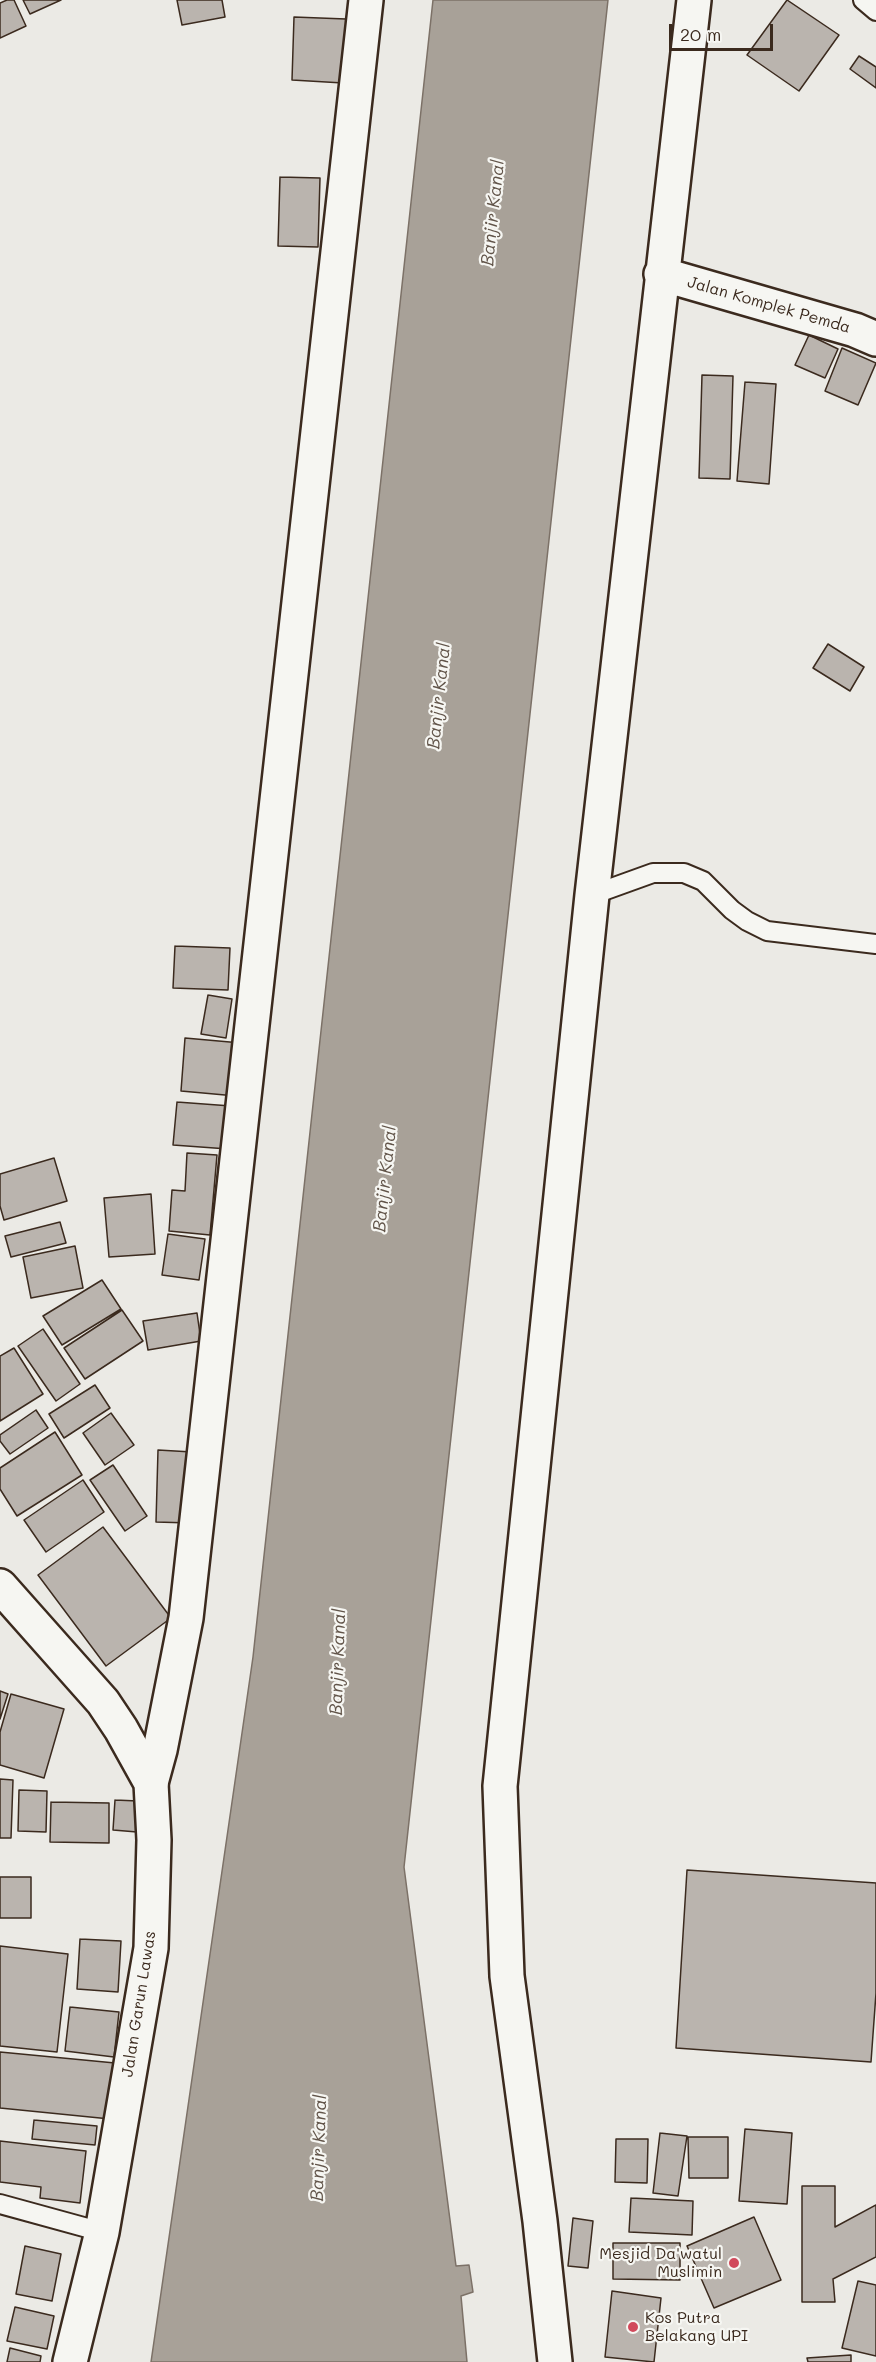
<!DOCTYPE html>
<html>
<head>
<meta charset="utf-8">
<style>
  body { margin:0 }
  #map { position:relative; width:876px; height:2362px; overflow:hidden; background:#ebeae5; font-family:Mali,sans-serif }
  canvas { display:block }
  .scale { position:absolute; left:669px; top:24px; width:104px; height:27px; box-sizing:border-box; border:3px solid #3b2a1e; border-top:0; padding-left:8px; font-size:18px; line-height:21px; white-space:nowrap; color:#3b2a1e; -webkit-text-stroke:4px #f6f6f2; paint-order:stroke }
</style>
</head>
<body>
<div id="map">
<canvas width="876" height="2362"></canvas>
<div class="scale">20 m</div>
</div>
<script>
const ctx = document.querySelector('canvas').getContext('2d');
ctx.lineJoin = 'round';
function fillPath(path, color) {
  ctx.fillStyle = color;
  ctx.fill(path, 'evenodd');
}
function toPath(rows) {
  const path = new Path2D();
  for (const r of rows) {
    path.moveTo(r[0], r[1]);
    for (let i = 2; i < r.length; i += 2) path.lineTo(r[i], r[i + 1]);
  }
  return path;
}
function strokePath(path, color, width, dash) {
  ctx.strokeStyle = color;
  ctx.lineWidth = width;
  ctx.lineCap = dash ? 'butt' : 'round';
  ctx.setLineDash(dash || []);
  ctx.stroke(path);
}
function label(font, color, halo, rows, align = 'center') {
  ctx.font = font + ' Mali,sans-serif';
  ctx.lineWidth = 4.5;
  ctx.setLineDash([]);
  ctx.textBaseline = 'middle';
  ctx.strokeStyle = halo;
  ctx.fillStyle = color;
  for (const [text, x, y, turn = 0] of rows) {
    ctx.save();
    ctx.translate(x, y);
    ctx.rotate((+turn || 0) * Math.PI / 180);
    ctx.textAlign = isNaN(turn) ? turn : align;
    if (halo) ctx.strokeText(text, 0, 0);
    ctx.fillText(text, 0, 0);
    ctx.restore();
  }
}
const water = toPath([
  [433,0,608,0,404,1867,456,2266,469,2265,473,2292,461,2296,467,2362,151,2362,253,1657,433,0]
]);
const building = toPath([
  [7,0,14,0,26,26,0,38,0,3,7,0],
  [23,0,61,0,30,14,23,0],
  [177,0,222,0,225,17,182,25,177,0],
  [787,0,839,35,799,91,747,55,787,0],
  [294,17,346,19,343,83,292,80,294,17],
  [859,56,876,67,876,88,850,69,859,56],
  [280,177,320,178,318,247,278,246,280,177],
  [809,335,838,349,825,378,795,365,809,335],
  [842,348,876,363,858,405,825,391,842,348],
  [702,375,733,376,730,479,699,478,702,375],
  [745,382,776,384,769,484,737,481,745,382],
  [828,644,864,667,850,691,813,668,828,644],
  [175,946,230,948,228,990,173,988,175,946],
  [208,995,232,999,226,1038,201,1034,208,995],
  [185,1038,241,1043,236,1096,181,1091,185,1038],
  [177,1102,231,1106,228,1149,173,1145,177,1102],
  [187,1153,217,1155,210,1235,169,1231,172,1190,185,1191,187,1153],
  [54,1158,67,1201,4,1220,0,1206,0,1174,54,1158],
  [151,1194,155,1254,109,1257,104,1198,151,1194],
  [60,1222,66,1243,11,1257,5,1236,60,1222],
  [168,1234,205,1239,199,1280,162,1275,168,1234],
  [75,1246,83,1288,31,1298,23,1257,75,1246],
  [102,1280,121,1309,62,1345,43,1316,102,1280],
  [122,1310,143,1341,85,1379,64,1348,122,1310],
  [197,1313,201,1341,148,1350,143,1321,197,1313],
  [43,1329,80,1384,56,1401,18,1346,43,1329],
  [14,1348,43,1394,0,1421,0,1356,14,1348],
  [95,1385,110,1408,64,1438,49,1414,95,1385],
  [36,1410,48,1428,10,1454,0,1441,0,1435,36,1410],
  [111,1413,134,1445,105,1465,83,1433,111,1413],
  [55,1432,82,1475,17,1516,0,1489,0,1468,55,1432],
  [158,1450,192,1452,190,1523,156,1522,158,1450],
  [113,1465,147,1516,125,1531,90,1480,113,1465],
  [83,1480,104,1512,46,1552,24,1520,83,1480],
  [103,1527,171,1618,106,1666,38,1575,103,1527],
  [0,1691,8,1694,0,1719,0,1691],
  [11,1694,64,1709,44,1778,0,1765,0,1732,11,1694],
  [0,1779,13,1780,11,1838,0,1838,0,1779],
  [19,1790,47,1791,46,1832,18,1831,19,1790],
  [115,1800,138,1801,137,1832,113,1830,115,1800],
  [51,1802,109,1803,109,1843,50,1842,51,1802],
  [687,1870,876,1883,876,1993,871,2062,676,2048,687,1870],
  [0,1877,31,1877,31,1918,0,1918,0,1877],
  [80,1939,121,1941,118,1992,77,1989,80,1939],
  [0,1946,68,1954,57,2052,0,2046,0,1946],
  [70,2007,119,2012,114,2057,65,2051,70,2007],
  [0,2052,115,2063,110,2119,0,2108,0,2052],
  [34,2120,97,2126,95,2145,32,2139,34,2120],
  [745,2129,792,2133,787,2204,739,2201,745,2129],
  [660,2133,687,2136,678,2196,653,2193,660,2133],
  [688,2137,728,2137,728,2178,689,2178,688,2137],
  [616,2139,648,2139,647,2183,615,2182,616,2139],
  [0,2141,86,2151,80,2203,40,2198,41,2187,0,2182,0,2141],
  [802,2186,835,2186,835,2227,876,2205,876,2257,833,2279,835,2302,802,2302,802,2186],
  [631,2198,693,2201,692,2235,629,2232,631,2198],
  [754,2217,781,2280,714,2308,687,2246,754,2217],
  [573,2218,593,2221,588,2268,568,2266,573,2218],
  [613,2243,680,2243,680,2280,613,2279,613,2243],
  [25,2246,61,2254,52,2301,16,2294,25,2246],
  [858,2281,876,2285,876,2356,842,2348,858,2281],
  [612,2291,661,2298,654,2362,605,2357,612,2291],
  [15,2307,54,2316,47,2349,7,2341,15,2307],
  [10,2348,41,2356,40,2362,7,2362,10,2348],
  [851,2355,851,2362,808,2362,807,2358,851,2355]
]);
const service = toPath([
  [863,0,876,11],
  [592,895,653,873,684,873,703,881,732,910,747,921,767,931,876,944],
  [0,2204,102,2232]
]);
const minor = toPath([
  [661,274,855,330,876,339],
  [151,1783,160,1750,186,1618,366,0],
  [555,2362,540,2221,507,1976,500,1786,592,895,694,0]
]);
const secondary = toPath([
  [0,1586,103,1702,121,1729,151,1783,154,1840,151,1948,102,2232,70,2362]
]);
const markers = [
  [734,2263,6,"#d1495b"],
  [633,2327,6,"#d1495b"]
];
const streetNames = [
  ["Jalan Komplek Pemda",769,305,16],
  ["Jalan Garun Lawas",139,2004,-81]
];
const poiNames = [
  ["Mesjid Da'watul",722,2254],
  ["Muslimin",722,2272],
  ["Kos Putra",645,2318,"left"],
  ["Belakang UPI",645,2336,"left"]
];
const waterNames = [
  ["Banjir Kanal",493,213,-84],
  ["Banjir Kanal",439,696,-84],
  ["Banjir Kanal",385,1179,-84],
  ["Banjir Kanal",338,1662,-88],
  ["Banjir Kanal",319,2148,-88]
];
fillPath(water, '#a8a198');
strokePath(water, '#7c7167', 1.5);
fillPath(building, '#bab4ae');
strokePath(building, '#3b2a1e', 1.5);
strokePath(service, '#3b2a1e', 22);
strokePath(minor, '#3b2a1e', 38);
strokePath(secondary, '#3b2a1e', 38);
strokePath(service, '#f6f6f2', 18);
strokePath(minor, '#f6f6f2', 33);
strokePath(secondary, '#f6f6f2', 33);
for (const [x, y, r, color] of markers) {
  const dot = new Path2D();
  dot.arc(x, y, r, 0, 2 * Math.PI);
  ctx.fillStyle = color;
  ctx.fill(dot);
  strokePath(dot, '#f6f6f2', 2);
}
label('16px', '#3b2a1e', '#f6f6f2', streetNames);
label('16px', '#3b2a1e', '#f6f6f2', poiNames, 'right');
label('italic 18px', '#615449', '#f6f6f2', waterNames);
</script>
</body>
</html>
